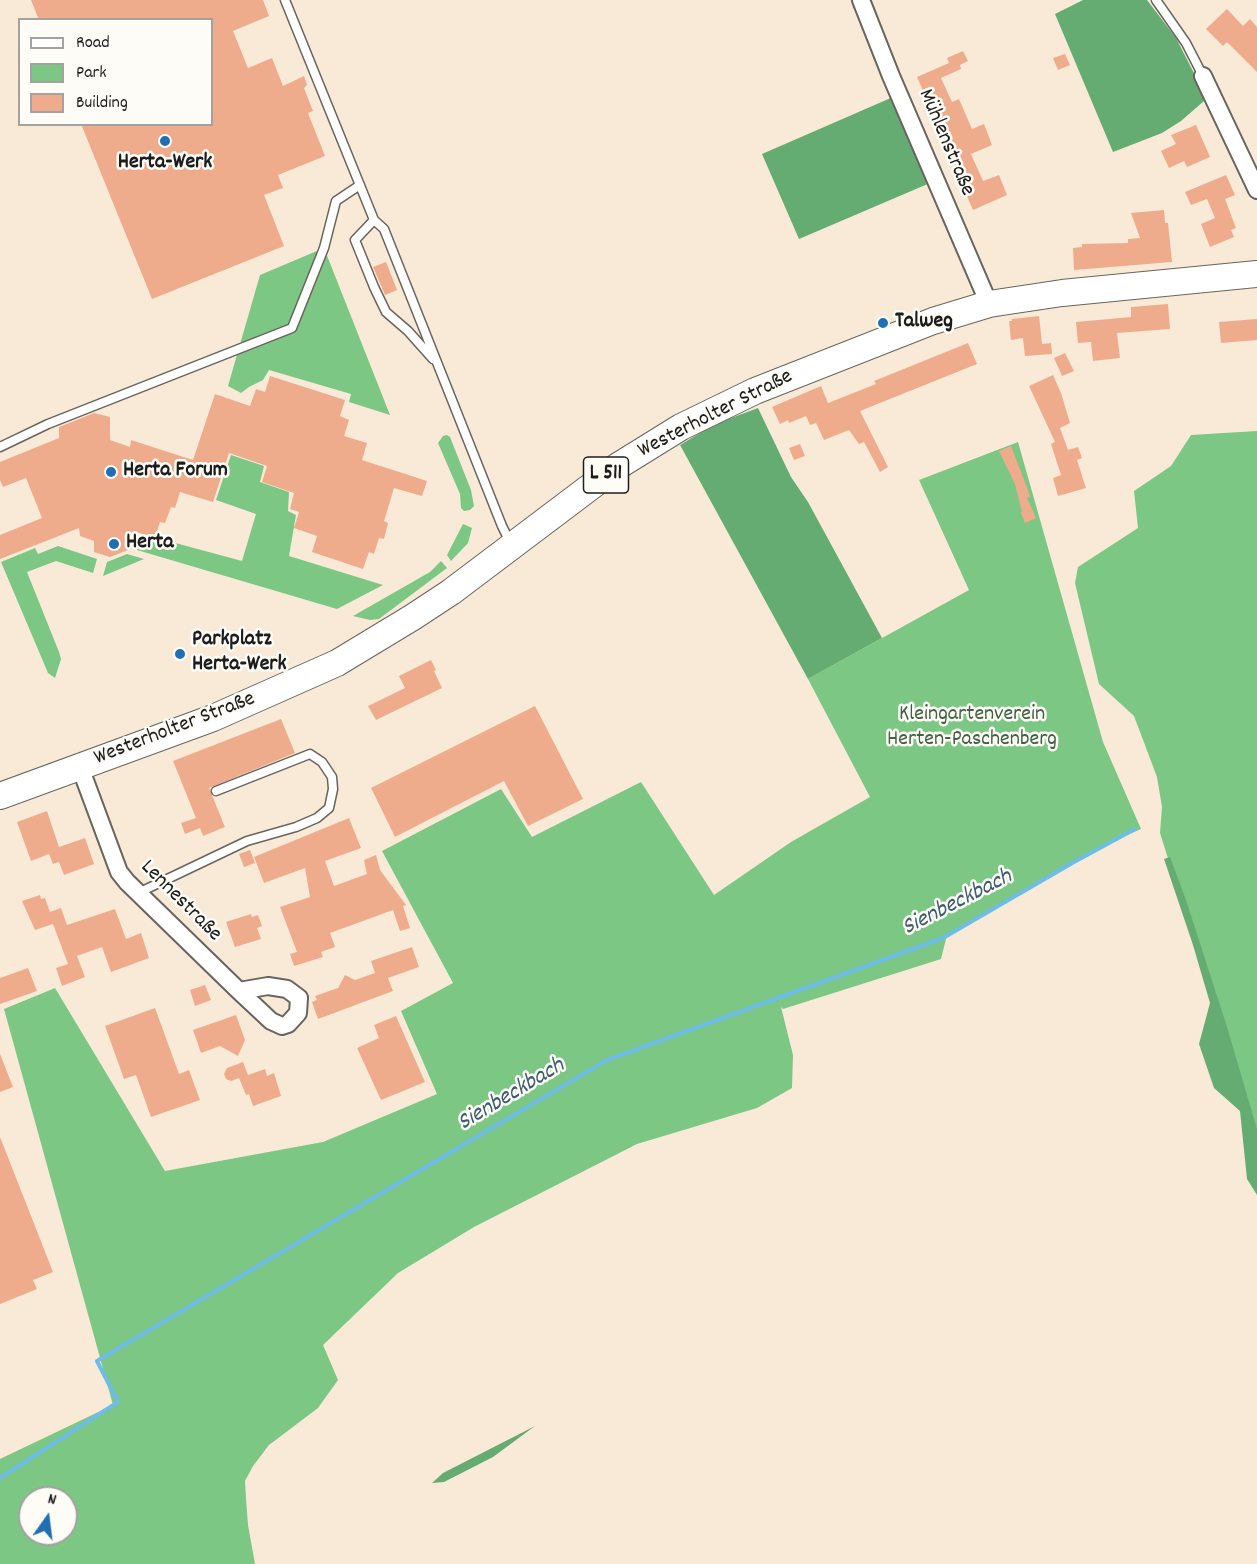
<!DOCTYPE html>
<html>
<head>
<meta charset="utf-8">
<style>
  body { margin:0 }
  #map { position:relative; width:1257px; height:1564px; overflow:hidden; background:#f8ead7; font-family:Dekko,sans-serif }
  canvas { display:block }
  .legend { position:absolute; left:18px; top:18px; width:195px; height:108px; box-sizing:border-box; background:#fdfcf7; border:2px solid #a3a29f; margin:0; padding:8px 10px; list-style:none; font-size:18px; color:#1c1c1c }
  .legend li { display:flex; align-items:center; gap:12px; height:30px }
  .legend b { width:30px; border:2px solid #a3a29f }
  .north { position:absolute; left:18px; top:1486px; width:60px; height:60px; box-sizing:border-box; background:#fdfcf7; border:2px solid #a3a29f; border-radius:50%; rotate:14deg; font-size:16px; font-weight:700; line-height:24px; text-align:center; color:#1c1c1c }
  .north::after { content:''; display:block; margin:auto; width:21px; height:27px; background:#1f6fb2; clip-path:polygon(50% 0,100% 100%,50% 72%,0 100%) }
</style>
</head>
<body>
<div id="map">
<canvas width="1257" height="1564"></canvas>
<ul class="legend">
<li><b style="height:8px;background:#fff"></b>Road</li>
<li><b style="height:16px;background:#7cc784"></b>Park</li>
<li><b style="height:16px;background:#efac8d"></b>Building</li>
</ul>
<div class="north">N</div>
</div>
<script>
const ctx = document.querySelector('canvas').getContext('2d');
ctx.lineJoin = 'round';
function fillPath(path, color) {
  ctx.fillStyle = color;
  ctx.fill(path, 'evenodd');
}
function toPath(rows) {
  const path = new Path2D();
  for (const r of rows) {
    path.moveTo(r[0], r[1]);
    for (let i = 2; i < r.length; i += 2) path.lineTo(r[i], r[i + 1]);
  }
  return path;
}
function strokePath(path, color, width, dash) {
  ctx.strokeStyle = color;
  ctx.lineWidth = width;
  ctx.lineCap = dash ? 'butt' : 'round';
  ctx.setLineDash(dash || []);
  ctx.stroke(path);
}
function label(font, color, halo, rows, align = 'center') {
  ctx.font = font + ' Dekko,sans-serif';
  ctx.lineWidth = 5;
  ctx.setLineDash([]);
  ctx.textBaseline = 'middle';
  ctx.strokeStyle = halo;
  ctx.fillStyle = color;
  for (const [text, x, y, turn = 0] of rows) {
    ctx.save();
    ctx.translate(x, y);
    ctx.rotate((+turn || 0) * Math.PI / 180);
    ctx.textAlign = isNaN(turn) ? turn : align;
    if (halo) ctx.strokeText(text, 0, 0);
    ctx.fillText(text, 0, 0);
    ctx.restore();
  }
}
const green = toPath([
  [324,248,390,415,349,402,351,394,269,370,263,380,249,387,241,393,228,386,260,275],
  [1257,431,1257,1142,1160,833,1162,807,1157,777,1134,716,1099,684,1075,583,1078,567,1138,528,1134,491,1171,466,1191,435],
  [447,435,450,437,471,490,474,506,470,510,464,511,461,508,460,494,438,443,443,436],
  [1018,442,1103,742,1141,829,1091,851,947,935,941,959,783,1009,781,1007,793,1055,792,1088,757,1108,637,1144,474,1227,398,1273,323,1345,338,1380,318,1408,269,1445,253,1466,245,1481,246,1499,248,1525,255,1564,0,1564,0,1459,113,1405,4,1009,55,988,165,1171,323,1142,437,1094,401,1011,453,983,382,851,501,789,532,837,641,782,714,895,791,842,870,797,808,679,969,590,919,480],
  [30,1498,66,1498,66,1534,30,1534],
  [231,455,264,466,260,482,289,492,288,511,296,515,289,556,383,585,337,609,137,550,138,535,157,538,242,561,256,514,216,500],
  [463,524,472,528,468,543,451,561,447,555],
  [58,546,97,559,93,573,56,561,27,572,59,652,61,659,55,678,48,673,1,562,35,548,38,554],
  [127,554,144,559,103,576,107,562],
  [441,561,447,568,379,619,370,620,353,616,430,572]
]);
const forest = toPath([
  [1083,0,1147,0,1176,38,1200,85,1204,101,1181,121,1162,133,1113,152,1055,14],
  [893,97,930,183,799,239,762,154],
  [758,408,791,477,808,502,882,638,808,679,680,445,715,424],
  [1170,857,1186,900,1227,1027,1257,1129,1257,1195,1247,1179,1240,1111,1214,1088,1199,1044,1210,1003,1193,945,1164,859],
  [535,1426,493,1457,444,1482,432,1483,443,1473]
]);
const stream = toPath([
  [0,1478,118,1402,97,1361,607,1060,943,938,1074,862,1135,829]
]);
const building = toPath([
  [31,0,263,0,269,16,233,31,248,68,272,58,283,86,304,76,307,85,304,88,313,111,308,113,325,156,278,175,283,188,264,195,284,246,152,299,81,124,212,124,212,20,39,20],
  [1227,9,1243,26,1250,19,1257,27,1257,72,1227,42,1223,46,1206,29],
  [963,51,968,61,960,65,961,69,941,78,952,102,959,99,972,129,984,124,992,145,971,154,983,181,999,175,1007,195,973,210,959,178,961,177,917,77,949,63,947,58],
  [1065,54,1070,65,1058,70,1053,58],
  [1196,125,1210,157,1187,167,1184,161,1169,168,1161,151,1176,144,1171,135],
  [1226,175,1235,195,1225,199,1236,228,1231,230,1234,237,1210,247,1201,224,1215,218,1207,199,1191,205,1185,192],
  [1164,210,1165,223,1168,223,1172,262,1074,270,1073,248,1082,247,1082,244,1128,243,1128,239,1140,238,1131,213],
  [386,262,397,290,385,295,373,267],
  [1168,304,1170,329,1117,333,1120,358,1093,361,1091,342,1078,343,1076,322,1131,317,1131,307],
  [1039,316,1042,344,1051,343,1052,354,1025,356,1023,338,1011,340,1009,321,1012,321,1012,319],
  [1257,319,1257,340,1221,343,1219,322],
  [968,343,977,364,860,411,888,467,880,472,864,442,859,444,849,430,824,440,816,423,810,425,806,416,789,423,788,420,780,424,772,407,821,386,828,403,876,384,874,381],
  [1065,353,1074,371,1062,376,1054,358],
  [1053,375,1061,393,1070,423,1060,428,1068,450,1078,447,1082,458,1077,460,1086,488,1058,496,1053,478,1061,475,1051,444,1055,442,1029,386],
  [270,376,345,400,340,416,349,420,344,436,367,443,362,460,427,481,422,496,394,488,384,521,388,523,384,539,379,538,374,554,369,552,363,569,312,552,317,536,294,528,299,512,290,509,294,493,262,482,267,466,229,453,213,502,180,492,175,508,171,507,165,523,160,522,155,537,135,532,136,547,110,557,94,552,94,541,80,536,79,528,0,559,0,535,42,518,26,478,3,487,0,480,0,462,59,438,59,427,94,413,110,417,110,440,130,447,131,440,193,460,215,394,250,406,256,389,265,392],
  [800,444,805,456,794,460,789,448],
  [1011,446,1026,485,1030,497,1027,498,1036,518,1025,523,1021,513,1022,512,1015,484,999,451],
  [431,660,436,670,434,671,442,688,376,720,368,706,405,688,399,676],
  [535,706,583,799,528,826,504,781,395,837,371,788],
  [281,719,295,753,209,788,225,827,203,836,200,828,185,834,181,823,196,818,173,761],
  [47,811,59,847,85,838,94,864,64,875,59,862,53,864,49,854,31,861,17,822],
  [349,818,361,848,325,861,334,886,367,874,364,860,376,855,380,870,406,905,403,906,410,928,400,931,393,910,330,933,335,947,321,952,323,957,294,966,290,954,297,952,280,907,310,897,305,868,264,883,254,857],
  [250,850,255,863,244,867,239,854],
  [40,895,41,899,45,898,50,912,61,908,67,925,115,909,126,939,141,933,149,958,111,972,102,947,77,956,85,977,62,986,56,968,68,964,53,924,35,930,22,901],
  [251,914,252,917,258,915,262,926,257,928,261,939,235,947,226,922],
  [412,947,419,967,388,978,393,991,318,1019,312,1002,317,1000,315,996,338,988,345,975,355,980,375,973,371,961],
  [28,968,37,991,0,1004,0,978],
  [205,985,211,1000,195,1006,190,990],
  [155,1008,179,1074,189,1070,200,1100,151,1117,136,1075,124,1079,105,1026],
  [236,1015,245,1040,238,1056,220,1046,201,1053,193,1030],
  [396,1016,425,1082,381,1100,357,1048,379,1038,374,1025],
  [0,1054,13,1087,0,1092],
  [243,1062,248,1075,265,1069,267,1076,274,1073,281,1096,253,1106,249,1094,246,1095,239,1078,231,1081,226,1079,224,1074,227,1068],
  [0,1137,53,1272,33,1280,37,1289,0,1304]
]);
const service = toPath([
  [285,0,374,220,384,229,502,526,510,542],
  [1156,0,1186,43,1203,76],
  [374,220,355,240,374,287,386,312,408,331,433,359],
  [0,447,48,424,292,328,324,248,336,201,360,185],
  [138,893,247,841,296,827,317,818,329,808,333,789,332,777,322,762,310,754,216,791]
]);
const minor = toPath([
  [861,0,891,76,989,304],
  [1203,76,1257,190],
  [80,767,119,872,127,882,239,991,271,1021,282,1026,288,1024,298,1013,299,998,287,989,268,986,239,991]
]);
const primary = toPath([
  [0,796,213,718,337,663,413,617,451,592,618,466,681,427,755,391,933,321,989,304,1062,293,1257,274]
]);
const markers = [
  [165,141,6,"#1f6fb2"],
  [883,323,6,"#1f6fb2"],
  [111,472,6,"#1f6fb2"],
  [114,544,6,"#1f6fb2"],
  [180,654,6,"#1f6fb2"]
];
const shields = [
  [606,475,45]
];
const shieldNames = [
  ["L 511",606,475]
];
const streetNames = [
  ["Mühlenstraße",945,143,67],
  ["Westerholter Straße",716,415,-27],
  ["Westerholter Straße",175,730,-21],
  ["Lennestraße",180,902,45]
];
const poiNames = [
  ["Herta-Werk",165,164,"center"],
  ["Talweg",895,323],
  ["Herta Forum",123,472],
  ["Herta",126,544],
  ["Parkplatz",192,641],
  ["Herta-Werk",192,666]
];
const parkNames = [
  ["Kleingartenverein",972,716],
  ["Herten-Paschenberg",972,741]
];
const waterNames = [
  ["Sienbeckbach",958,904,-27],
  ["Sienbeckbach",512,1096,-31]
];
fillPath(green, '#7cc784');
fillPath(forest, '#65ac72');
strokePath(stream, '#6ebce8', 4);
fillPath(building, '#efac8d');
strokePath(service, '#69645d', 11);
strokePath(minor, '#69645d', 20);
strokePath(primary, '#69645d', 28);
strokePath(service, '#fff', 8);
strokePath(minor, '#fff', 16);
strokePath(primary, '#fff', 26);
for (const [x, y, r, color] of markers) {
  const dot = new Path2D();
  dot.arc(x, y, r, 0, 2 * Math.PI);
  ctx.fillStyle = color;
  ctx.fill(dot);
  strokePath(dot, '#fdfcf7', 2);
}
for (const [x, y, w] of shields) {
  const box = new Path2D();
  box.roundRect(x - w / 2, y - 18, w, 36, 4.5);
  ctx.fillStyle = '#fdfcf7';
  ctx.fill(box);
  strokePath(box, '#1c1c1c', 1.5);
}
label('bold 21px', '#1c1c1c', null, shieldNames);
label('22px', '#1c1c1c', '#fdfcf7', streetNames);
label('bold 22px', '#1c1c1c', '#fdfcf7', poiNames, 'left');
label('22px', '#426046', '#fdfcf7', parkNames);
label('italic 24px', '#3d5c6e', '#fdfcf7', waterNames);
</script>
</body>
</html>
